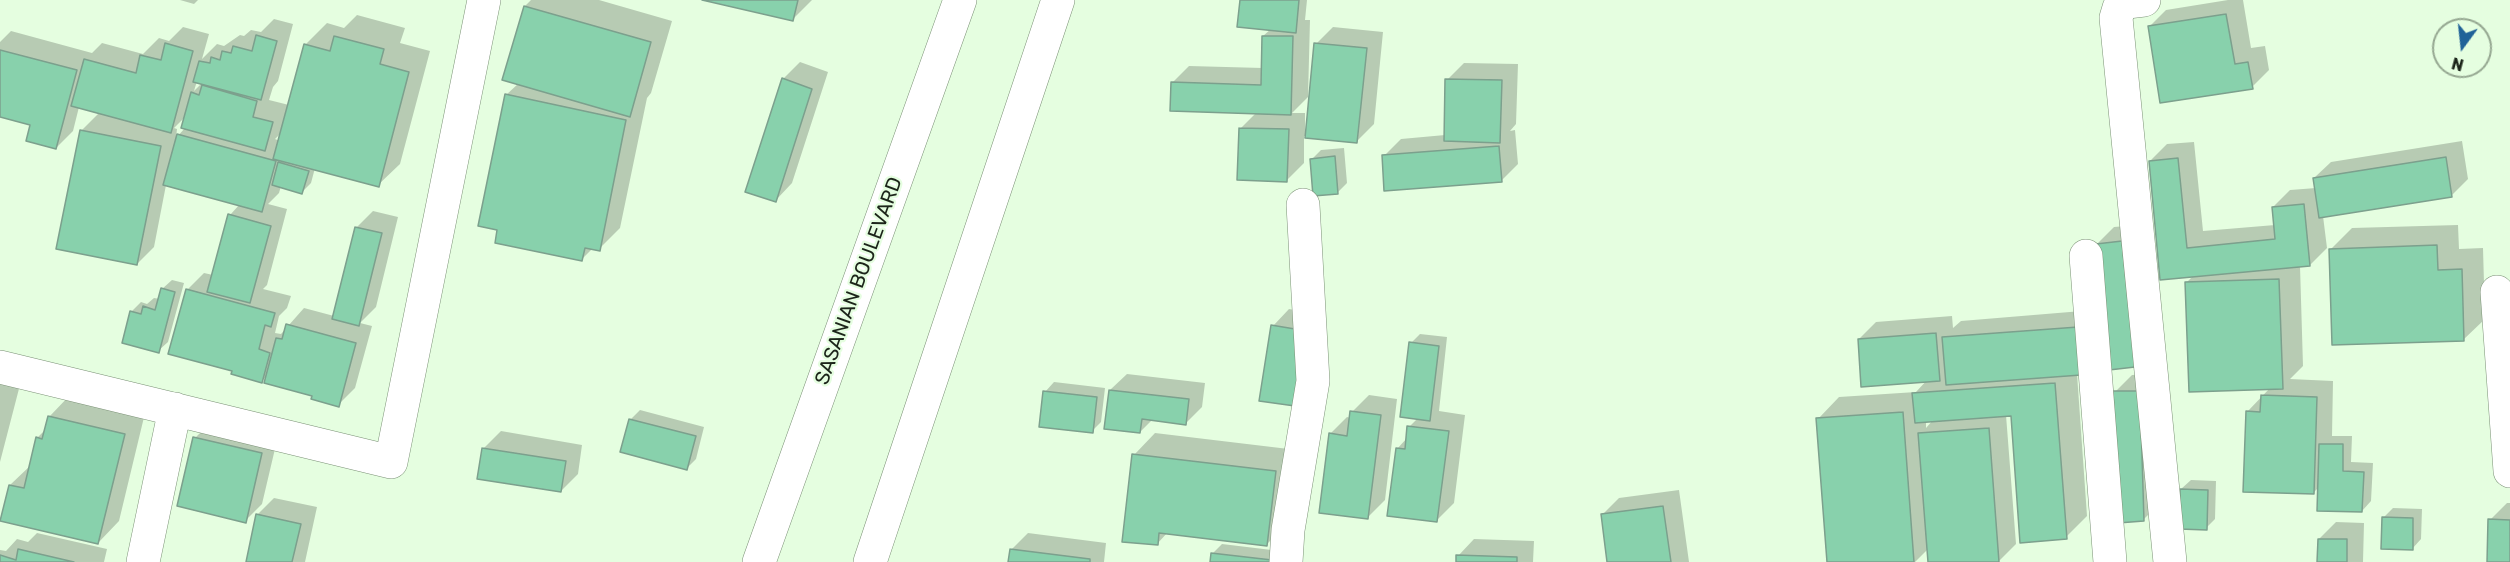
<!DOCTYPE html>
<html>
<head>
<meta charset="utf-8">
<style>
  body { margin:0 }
  #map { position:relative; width:2510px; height:562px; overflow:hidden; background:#e5fee0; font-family:Rubik,sans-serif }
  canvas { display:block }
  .north { position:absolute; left:2432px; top:18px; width:60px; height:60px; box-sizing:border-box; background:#e5fee0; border:2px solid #95a791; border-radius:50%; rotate:195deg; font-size:16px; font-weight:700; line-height:24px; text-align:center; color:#1c251a }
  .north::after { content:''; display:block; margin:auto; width:21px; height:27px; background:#206298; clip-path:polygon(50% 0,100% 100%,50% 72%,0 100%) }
</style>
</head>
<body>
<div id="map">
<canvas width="2510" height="562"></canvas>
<div class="north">N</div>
</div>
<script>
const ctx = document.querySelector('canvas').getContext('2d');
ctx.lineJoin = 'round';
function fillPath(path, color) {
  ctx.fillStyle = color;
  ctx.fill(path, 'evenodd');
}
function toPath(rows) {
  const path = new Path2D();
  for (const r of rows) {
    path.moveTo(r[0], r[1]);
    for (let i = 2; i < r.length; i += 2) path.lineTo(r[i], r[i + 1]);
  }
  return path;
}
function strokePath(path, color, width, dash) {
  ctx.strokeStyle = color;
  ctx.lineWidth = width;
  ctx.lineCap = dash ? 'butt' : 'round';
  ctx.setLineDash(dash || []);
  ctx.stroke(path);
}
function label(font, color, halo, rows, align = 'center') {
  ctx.font = font + ' Rubik,sans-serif';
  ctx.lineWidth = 4.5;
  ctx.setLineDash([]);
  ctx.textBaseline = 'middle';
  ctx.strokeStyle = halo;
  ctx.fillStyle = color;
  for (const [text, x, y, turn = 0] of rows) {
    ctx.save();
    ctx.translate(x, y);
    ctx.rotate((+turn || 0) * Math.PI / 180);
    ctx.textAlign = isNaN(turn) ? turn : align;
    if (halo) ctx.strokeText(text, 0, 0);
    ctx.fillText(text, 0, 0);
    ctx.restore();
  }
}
const shadow = toPath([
  [180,0,198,0,194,4],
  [531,0,599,0,672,21,651,93,647,98,620,228,599,249,593,248,582,259,506,95,519,83,525,6],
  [709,0,812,0,793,19],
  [1241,0,1307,0,1305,20,1310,20,1308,97,1292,113,1305,113,1305,132,1307,132,1316,44,1333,27,1383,32,1374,124,1357,141,1304,136,1304,163,1287,180,1240,129,1256,113,1172,83,1189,66,1263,68,1263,36,1271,29],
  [2228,0,2243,0,2251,48,2265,46,2269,70,2252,87,2149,27,2166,10],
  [357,15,405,28,400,43,430,51,400,164,378,185,315,168,311,183,302,192,281,186,279,193,268,204,287,209,267,285,263,289,291,296,287,308,279,316,275,333,281,334,304,308,334,316,356,228,373,211,398,217,376,307,360,323,372,326,355,388,338,405,267,376,262,381,233,370,187,290,204,273,213,275,230,215,240,204,166,185,154,247,137,264,82,130,100,112,79,107,73,131,56,148,32,124,0,116,0,42,11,31,92,53,102,43,143,54,159,38,169,41,183,27,209,34,202,59,217,44,224,46,240,35,244,36,251,30,261,32,274,19,293,24,278,81,273,87,269,100,289,105,305,45,327,23,344,28],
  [197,81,202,83,194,91],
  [186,116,185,128,176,138,177,129,174,128],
  [282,132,280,141,275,139],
  [800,62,828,72,792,183,776,200,783,79],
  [1464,63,1518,64,1516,124,1510,131,1515,130,1518,164,1501,181,1384,156,1401,139,1445,135,1447,80],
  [2462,141,2468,179,2451,196,2323,216,2327,248,2310,265,2300,266,2303,366,2290,379,2333,381,2332,436,2352,436,2351,462,2373,463,2371,501,2362,511,2319,487,2313,493,2247,412,2270,388,2187,282,2193,276,2150,161,2167,144,2194,142,2203,231,2275,225,2273,207,2290,190,2316,188,2314,178,2331,162],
  [1344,148,1347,183,1338,192,1312,159,1321,150],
  [2138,225,2151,349,2097,244,2114,227],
  [2458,225,2459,249,2483,248,2485,319,2463,340,2330,250,2352,228],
  [172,280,184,283,168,342,158,351,131,312,141,302,147,304,154,298,160,299,162,289],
  [1289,309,1324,315,1312,388,1273,326],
  [2094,310,2077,374,2087,516,2066,537,2012,415,2006,415,2016,544,1999,561,1930,562,1929,548,1915,562,1829,562,1818,419,1839,397,1916,392,1927,380,1859,339,1876,322,1952,316,1953,328,1961,321],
  [1933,420,1926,428,1926,421],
  [1420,334,1447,337,1439,411,1465,415,1454,503,1437,520,1397,449,1407,438,1409,427,1418,418,1411,343],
  [1127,374,1205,383,1202,407,1185,424,1153,419,1140,432,1110,390],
  [2156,374,2160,503,2143,520,2115,392,2132,375],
  [0,376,21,381,0,462],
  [1054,382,1105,388,1101,422,1092,431,1045,392],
  [70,395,145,413,119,521,98,543,10,485,31,465,37,438,46,429,49,417],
  [1369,395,1397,399,1385,500,1368,517,1330,434,1347,417,1351,418,1352,412],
  [640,410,704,427,696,459,687,468,622,451,631,419],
  [212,421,278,436,262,504,245,521,195,438],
  [501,431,582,445,578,474,561,491,484,448],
  [1155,433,1297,450,1288,523,1266,545,1168,532,1157,544,1134,455],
  [2191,480,2216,481,2215,519,2206,528,2181,489],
  [1679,490,1689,562,1609,562,1602,515,1619,498],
  [274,498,317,507,305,562,247,562,257,515],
  [2507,503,2510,503,2510,562,2489,562,2490,520],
  [2393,508,2422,509,2421,539,2412,549,2384,517],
  [2336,522,2364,523,2363,562,2319,562,2319,539],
  [37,533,107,549,104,562,0,562,0,550,6,551,17,539,28,542],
  [1028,533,1106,543,1104,562,1010,562,1011,550],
  [1474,539,1534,541,1533,562,1457,562,1458,556],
  [1222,544,1280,551,1279,562,1212,562,1213,553]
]);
const building = toPath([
  [702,0,798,0,793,21,702,0],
  [1240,0,1299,0,1296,33,1237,27,1240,0],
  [524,6,651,42,630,117,502,80,524,6],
  [2226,14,2235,64,2248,62,2253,89,2160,103,2148,26,2226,14],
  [256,35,277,41,261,100,193,82,199,61,210,63,211,57,220,60,222,51,231,53,233,46,252,51,256,35],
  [334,36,384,49,380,64,409,72,379,187,273,159,304,44,330,51,334,36],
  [1262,36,1293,36,1291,115,1170,111,1171,82,1261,85,1262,36],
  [165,43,193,51,171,133,71,106,84,59,136,73,140,55,161,60,165,43],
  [1314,43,1367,48,1357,143,1305,138,1314,43],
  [0,50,77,70,56,149,26,141,30,125,0,117,0,50],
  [782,78,812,89,776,202,745,192,782,78],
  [1445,79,1502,80,1500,143,1444,141,1445,79],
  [202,85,257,101,253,117,273,122,265,151,181,128,191,92,199,95,202,85],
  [505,94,626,120,600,251,585,248,582,261,495,243,497,230,478,226,505,94],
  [1239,128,1289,129,1287,182,1237,180,1239,128],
  [80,130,161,146,137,265,56,249,80,130],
  [177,134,276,161,262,212,163,185,177,134],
  [1499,146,1502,182,1384,191,1382,155,1499,146],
  [1335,156,1338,194,1313,196,1310,159,1335,156],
  [2446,157,2452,197,2319,218,2313,178,2446,157],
  [2178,158,2187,248,2275,239,2272,207,2304,204,2310,266,2160,280,2149,161,2178,158],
  [278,162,309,171,302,194,272,185,278,162],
  [228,214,271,226,250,303,207,292,228,214],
  [355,227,382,233,359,326,332,319,355,227],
  [2122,241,2135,367,2109,370,2096,244,2122,241],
  [2437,245,2438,270,2462,269,2464,341,2332,345,2329,249,2437,245],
  [2279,279,2283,389,2189,392,2185,282,2279,279],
  [161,288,175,292,159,353,122,343,130,311,141,314,143,306,155,310,161,288],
  [186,289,275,313,271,327,265,325,259,349,270,353,262,383,231,374,232,371,168,354,186,289],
  [286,324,356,343,339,407,311,399,312,396,264,383,276,338,282,339,286,324],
  [1271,325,1307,331,1295,406,1259,401,1271,325],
  [2078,327,2081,375,1946,385,1942,337,2078,327],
  [1936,333,1940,381,1861,387,1858,339,1936,333],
  [1409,342,1439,346,1430,421,1400,417,1409,342],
  [2055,383,2067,539,2020,543,2011,416,1915,423,1912,393,2055,383],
  [1109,390,1189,399,1186,425,1142,419,1140,433,1104,429,1109,390],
  [1043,391,1097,397,1093,433,1039,427,1043,391],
  [2113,391,2140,391,2144,521,2118,523,2113,391],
  [2261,395,2317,397,2314,494,2243,492,2246,411,2260,412,2261,395],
  [1350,411,1381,415,1368,519,1319,513,1329,433,1347,436,1350,411],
  [1903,412,1914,562,1827,562,1816,418,1903,412],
  [48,416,125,434,98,544,0,521,9,485,24,488,36,437,42,439,48,416],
  [629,419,696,436,687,470,620,452,629,419],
  [1407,426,1449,431,1437,522,1387,516,1396,448,1405,449,1407,426],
  [1989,428,1999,562,1928,562,1918,433,1989,428],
  [193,437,262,453,246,523,177,506,193,437],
  [2319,444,2343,444,2343,471,2364,472,2362,512,2317,511,2319,444],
  [482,448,566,461,561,492,477,479,482,448],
  [1132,454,1276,471,1267,546,1159,533,1158,545,1122,542,1132,454],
  [2180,489,2208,490,2207,530,2179,529,2180,489],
  [1663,506,1671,562,1607,562,1601,514,1663,506],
  [256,514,301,524,292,562,246,562,256,514],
  [2382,517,2413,518,2413,550,2381,549,2382,517],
  [2488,519,2510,520,2510,562,2487,562,2488,519],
  [2318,539,2347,539,2347,562,2317,562,2318,539],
  [18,549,74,562,0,562,0,555,16,560,18,549],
  [1010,549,1090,559,1090,562,1008,562,1010,549],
  [1211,553,1272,560,1272,562,1210,562,1211,553],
  [1456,555,1517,557,1517,562,1456,562,1456,555]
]);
const street = toPath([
  [2144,0,2127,2,2119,8,2116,18,2170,562],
  [2086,256,2110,562],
  [2497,292,2510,471],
  [0,367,391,462,484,0],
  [143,562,175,409],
  [1286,562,1288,530,1313,381,1303,205]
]);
const highway = toPath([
  [759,562,960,0],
  [870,562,1058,0]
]);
const streetNames = [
  ["SASANIAN BOULEVARD",859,281,-70]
];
fillPath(shadow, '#0003');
fillPath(building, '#88d1ac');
strokePath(building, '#7ca08d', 1.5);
strokePath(street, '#7b9176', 34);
strokePath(highway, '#7b9176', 34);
strokePath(street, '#fff', 33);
strokePath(highway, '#fff', 33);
label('20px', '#1c251a', '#e5fee0', streetNames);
</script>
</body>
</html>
